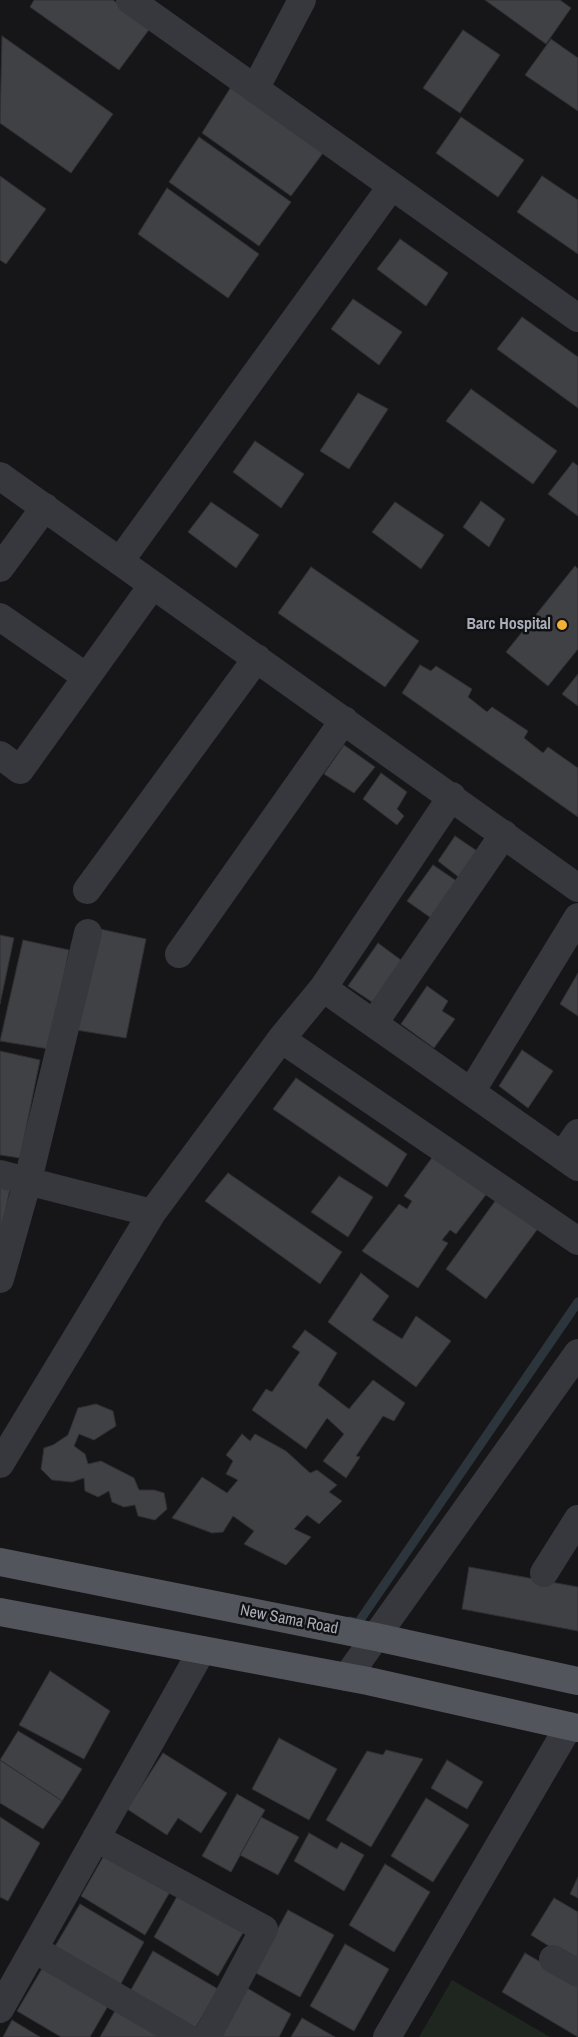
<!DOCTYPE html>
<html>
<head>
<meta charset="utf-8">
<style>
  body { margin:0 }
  canvas { display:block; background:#161618 }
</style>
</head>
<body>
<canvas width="578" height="2037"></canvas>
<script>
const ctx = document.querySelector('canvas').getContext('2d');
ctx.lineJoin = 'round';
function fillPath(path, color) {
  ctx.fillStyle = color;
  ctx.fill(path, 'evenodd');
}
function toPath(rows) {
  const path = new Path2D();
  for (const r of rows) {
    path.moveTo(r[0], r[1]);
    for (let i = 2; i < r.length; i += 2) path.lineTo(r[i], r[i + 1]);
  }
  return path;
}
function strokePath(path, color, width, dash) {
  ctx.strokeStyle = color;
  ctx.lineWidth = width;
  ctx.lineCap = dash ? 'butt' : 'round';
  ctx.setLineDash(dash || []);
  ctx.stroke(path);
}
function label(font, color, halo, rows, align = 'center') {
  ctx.font = font + ' "Archivo Narrow",sans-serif';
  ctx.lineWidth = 5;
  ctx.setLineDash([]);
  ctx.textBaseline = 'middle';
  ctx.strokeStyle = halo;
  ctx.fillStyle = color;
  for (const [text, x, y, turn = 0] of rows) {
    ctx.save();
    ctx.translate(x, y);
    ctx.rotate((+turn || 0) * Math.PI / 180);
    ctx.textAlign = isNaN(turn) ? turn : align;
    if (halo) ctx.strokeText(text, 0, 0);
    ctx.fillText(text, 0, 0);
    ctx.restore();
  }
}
const green = toPath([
  [452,1980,550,2037,419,2037]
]);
const stream = toPath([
  [350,1621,358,1623,578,1302]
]);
const building = toPath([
  [34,0,113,0,151,27,119,70,30,7,34,0],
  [485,0,560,0,571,8,546,44,485,0],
  [463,30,500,55,460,113,423,88,463,30],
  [2,36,113,114,71,173,0,123,2,36],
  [551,39,578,58,578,111,525,75,551,39],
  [231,87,323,153,291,196,202,133,231,87],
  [461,117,524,160,498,197,436,153,461,117],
  [199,137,291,202,259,246,169,182,199,137],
  [0,176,46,209,6,264,0,260,0,176],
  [542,176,578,200,578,254,517,212,542,176],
  [167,188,259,254,228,298,138,234,167,188],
  [400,239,448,273,426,306,377,269,400,239],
  [353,299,402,332,379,365,331,329,353,299],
  [522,317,578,357,578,408,497,349,522,317],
  [471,389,557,451,533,484,446,421,471,389],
  [358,393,388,409,349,469,320,451,358,393],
  [255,441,304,474,281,508,233,472,255,441],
  [573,462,578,466,578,516,548,494,573,462],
  [481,501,505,519,489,547,463,527,481,501],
  [211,502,259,535,236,568,188,532,211,502],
  [395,502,444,535,421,569,372,532,395,502],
  [575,566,578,569,578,649,548,686,506,652,575,566],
  [311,567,419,641,385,687,278,613,311,567],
  [420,665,431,671,436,666,472,689,468,697,487,712,492,707,528,731,524,738,543,753,548,747,578,768,578,817,402,693,420,665],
  [578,674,578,706,562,694,578,674],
  [344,745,375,767,354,793,324,774,344,745],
  [381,773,407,792,397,809,404,816,397,825,363,799,381,773],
  [455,836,483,855,465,882,438,861,455,836],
  [433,865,464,886,438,923,407,901,433,865],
  [100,929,146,939,126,1038,76,1030,100,929],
  [0,935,14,938,0,1004,0,935],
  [23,940,69,950,49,1049,0,1041,23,940],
  [378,943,409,966,381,1008,348,986,378,943],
  [578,973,578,1016,560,1004,578,973],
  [427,986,448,1001,442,1011,455,1019,434,1048,401,1024,427,986],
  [522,1050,553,1071,528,1108,499,1086,522,1050],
  [0,1051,40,1060,20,1158,0,1155,0,1051],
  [296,1078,407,1154,387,1187,273,1109,296,1078],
  [434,1155,488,1192,456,1234,450,1230,442,1240,448,1243,418,1288,362,1251,399,1204,407,1209,412,1201,404,1196,434,1155],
  [228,1173,342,1252,320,1284,205,1201,228,1173],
  [339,1176,373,1197,348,1237,311,1212,339,1176],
  [0,1186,10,1189,0,1237,0,1186],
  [498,1197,539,1227,486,1299,446,1269,498,1197],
  [361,1273,389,1296,372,1320,402,1339,416,1316,451,1341,416,1387,328,1322,361,1273],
  [305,1330,337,1353,318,1385,349,1409,373,1380,405,1403,394,1421,383,1416,356,1456,360,1457,346,1478,323,1461,344,1434,327,1418,306,1449,252,1410,266,1389,272,1392,300,1352,292,1347,305,1330],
  [96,1404,113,1411,116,1426,94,1440,79,1434,74,1446,85,1454,88,1464,101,1461,134,1478,139,1490,154,1490,164,1493,167,1509,155,1520,138,1516,135,1505,124,1507,112,1502,109,1491,98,1497,85,1491,84,1478,72,1482,52,1480,41,1469,44,1448,53,1445,68,1435,78,1408,96,1404],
  [242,1434,250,1441,255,1434,286,1451,310,1473,317,1470,337,1485,329,1492,342,1501,319,1524,307,1515,294,1529,311,1537,286,1565,244,1544,254,1531,233,1516,223,1532,212,1533,172,1518,202,1477,227,1493,238,1480,226,1474,233,1461,226,1455,242,1434],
  [469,1567,578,1587,578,1631,462,1609,469,1567],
  [50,1671,110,1711,84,1759,19,1725,50,1671],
  [18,1731,82,1769,62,1801,0,1760,18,1731],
  [279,1738,337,1769,309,1820,252,1789,279,1738],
  [386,1750,423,1759,371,1847,326,1820,367,1751,383,1755,386,1750],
  [163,1753,227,1793,201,1833,178,1818,167,1835,127,1809,163,1753],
  [0,1760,62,1801,43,1829,0,1803,0,1760],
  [447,1760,483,1782,467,1809,431,1788,447,1760],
  [237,1794,265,1810,231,1872,202,1856,237,1794],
  [426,1798,469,1825,433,1882,391,1856,426,1798],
  [0,1817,40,1843,8,1901,0,1897,0,1817],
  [261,1817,299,1837,278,1875,240,1855,261,1817],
  [309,1833,337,1849,341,1842,364,1855,344,1891,294,1861,309,1833],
  [106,1852,171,1890,145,1935,81,1896,106,1852],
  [385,1864,430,1892,394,1952,349,1925,385,1864],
  [578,1877,578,1898,570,1894,578,1877],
  [179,1893,244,1931,218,1976,154,1937,179,1893],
  [554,1898,578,1912,578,1964,531,1935,554,1898],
  [80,1904,144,1942,119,1987,54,1948,80,1904],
  [288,1910,334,1935,300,1997,254,1972,288,1910],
  [345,1944,389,1969,354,2031,310,2006,345,1944],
  [153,1951,218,1989,192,2034,128,1995,153,1951],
  [525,1953,578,1984,578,2037,502,1992,525,1953],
  [43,1967,108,2006,90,2037,61,2037,17,2011,43,1967],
  [247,1988,291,2014,279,2037,220,2037,247,1988],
  [116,2009,164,2037,100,2037,116,2009],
  [302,2018,335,2037,291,2037,302,2018],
  [12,2020,40,2037,3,2037,12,2020]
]);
const minor = toPath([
  [130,0,578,318],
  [255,89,302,0],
  [0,476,578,888],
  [120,561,391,187],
  [0,568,45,507],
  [0,617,85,676],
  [0,755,20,770,152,586],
  [87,890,257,658],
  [179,954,344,720],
  [323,988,578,1167],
  [374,1023,504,834],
  [281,1039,578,1241],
  [471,1092,578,917],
  [562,1156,578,1133],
  [0,1174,152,1213],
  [0,1279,28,1180,88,933],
  [0,1464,152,1213,281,1039,323,988,452,796],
  [544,1573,578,1519],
  [347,1677,578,1353],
  [96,1838,264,1929,207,2037],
  [34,1949,186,2037],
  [553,1959,578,1973],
  [0,2009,202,1650],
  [387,2037,569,1726]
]);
const major = toPath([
  [0,1562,376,1637,578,1681],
  [0,1612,368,1681,578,1728]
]);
const markers = [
  [562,625,6,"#f2b134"]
];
const poiNames = [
  ["Barc Hospital",551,625]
];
const streetNames = [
  ["New Sama Road",289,1620,11]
];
fillPath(green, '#1e261f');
strokePath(stream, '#2c353c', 9);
fillPath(building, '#404145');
strokePath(building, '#303034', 1);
strokePath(minor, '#37383d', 28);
strokePath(major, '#53555c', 28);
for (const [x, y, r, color] of markers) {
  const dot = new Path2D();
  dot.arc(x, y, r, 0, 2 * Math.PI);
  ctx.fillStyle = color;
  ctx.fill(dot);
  strokePath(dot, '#111113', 2);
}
label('bold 16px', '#a8adb8', '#111113', poiNames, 'right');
label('16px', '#a8adb8', '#111113', streetNames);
</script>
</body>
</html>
